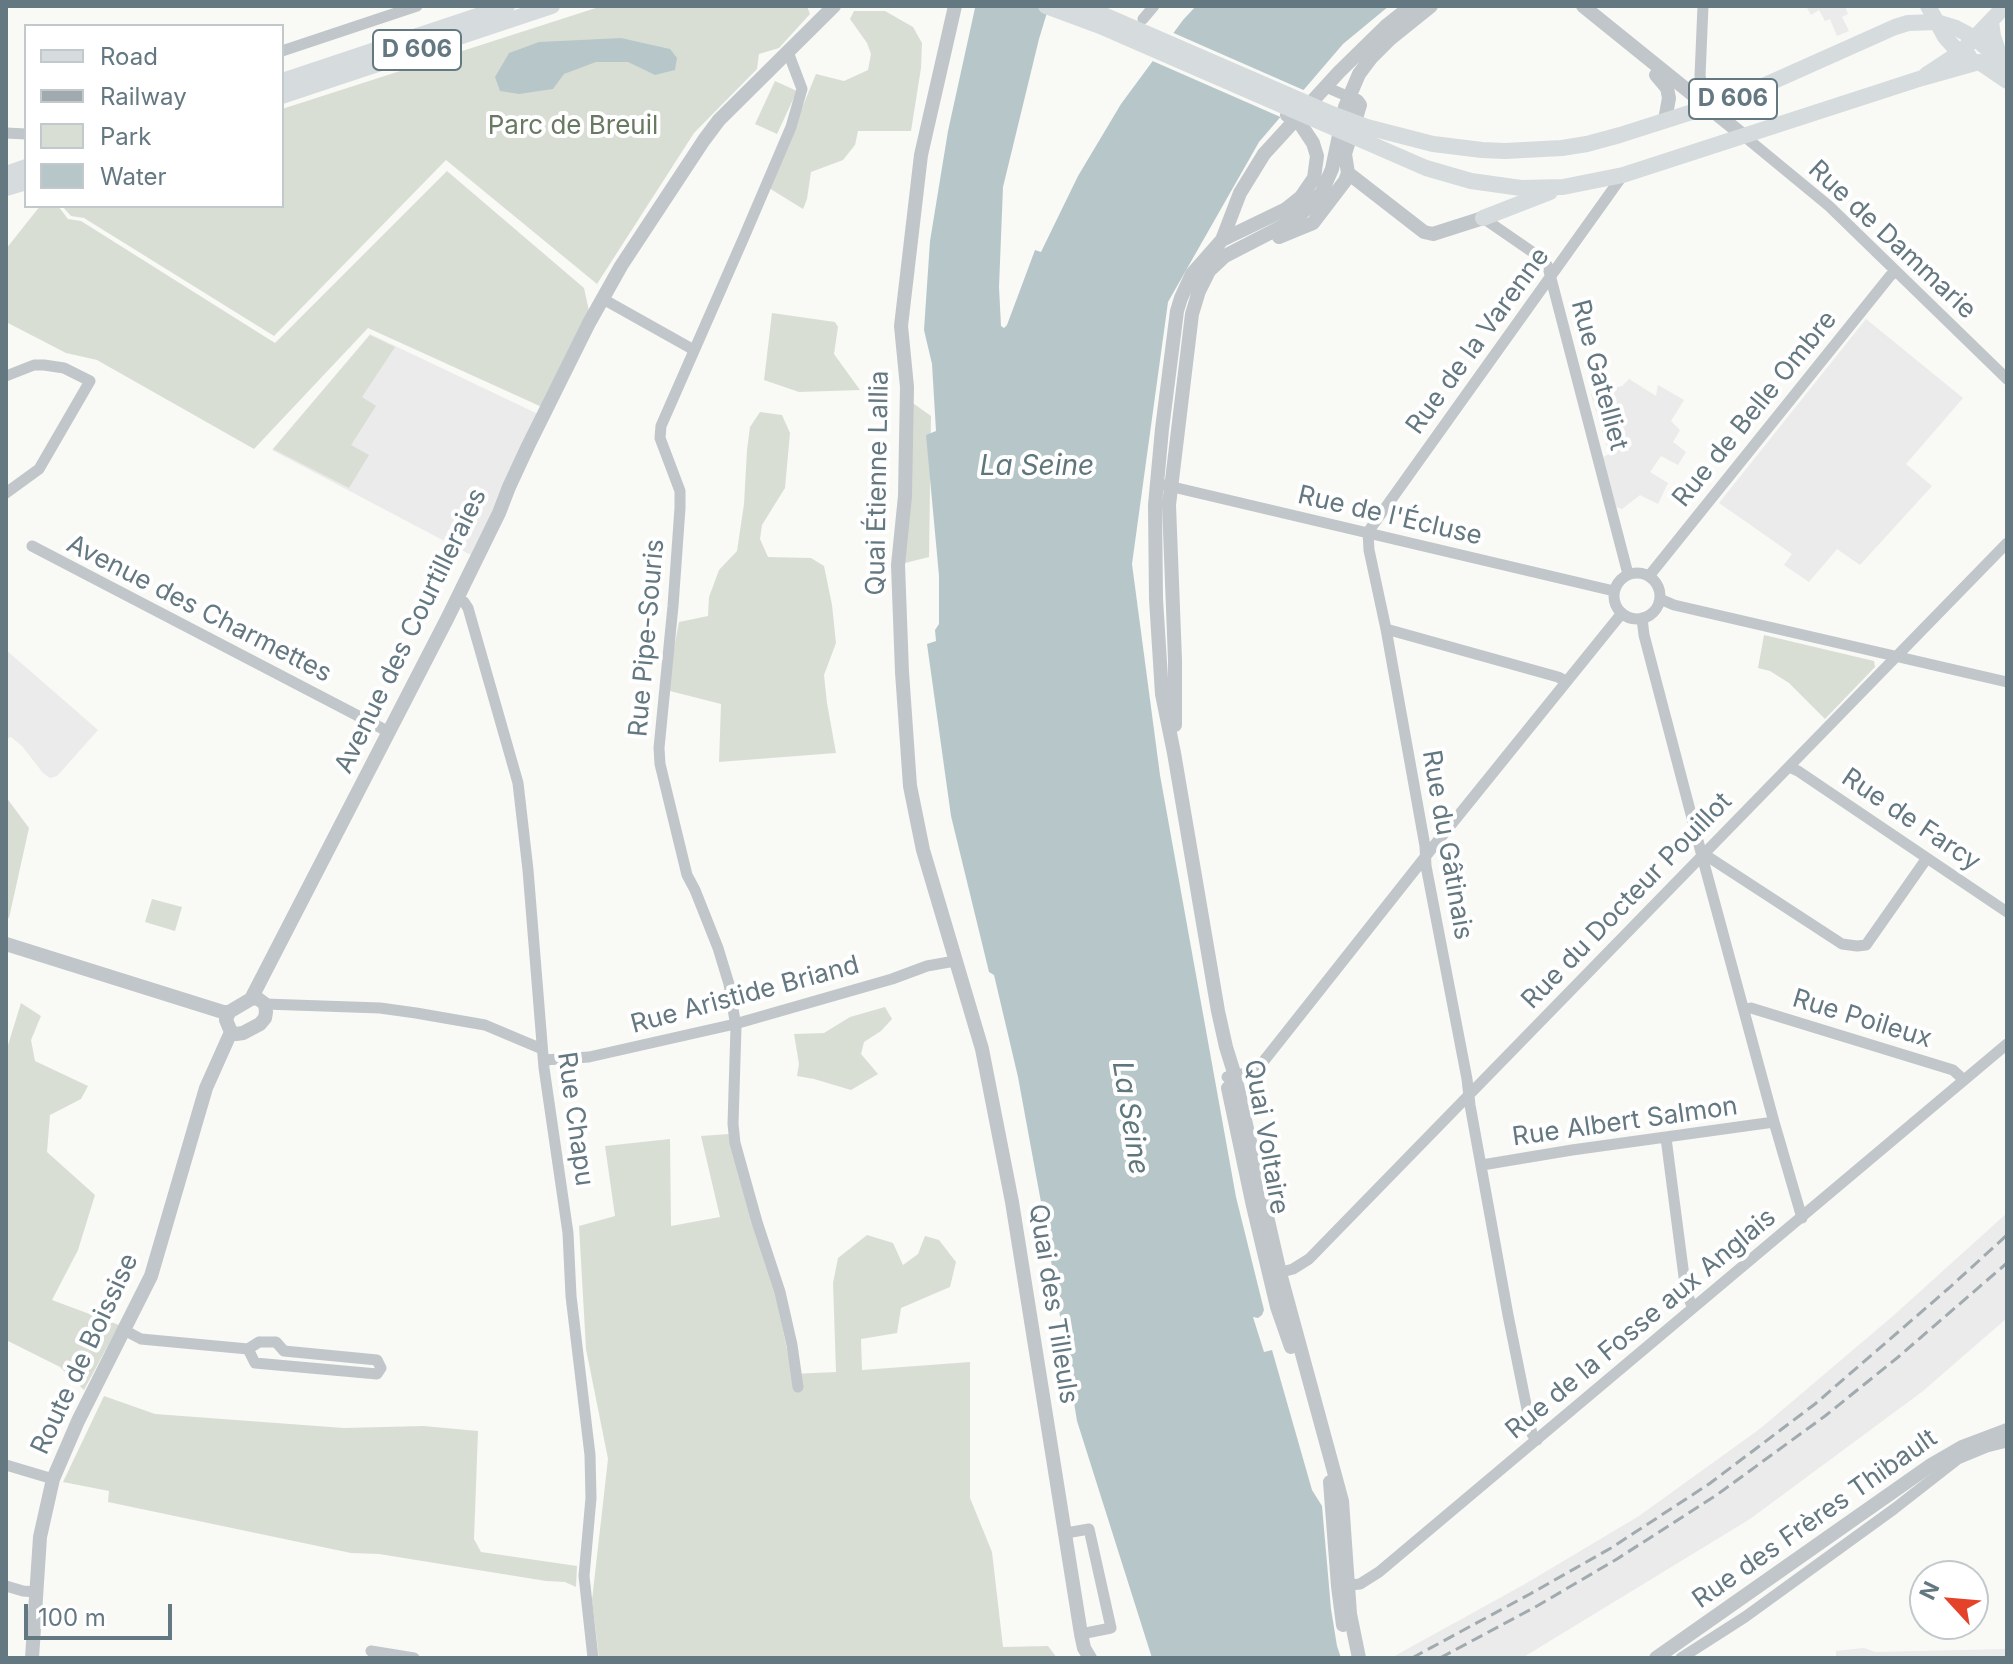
<!DOCTYPE html>
<html>
<head>
<meta charset="utf-8">
<style>
  body { margin:0 }
  #map { position:relative; width:2013px; height:1664px; overflow:hidden; background:#f9f9f6; font-family:Inter,sans-serif }
  canvas { display:block }
  .frame { position:absolute; inset:0; border:8px solid #647882; pointer-events:none }
  .legend { position:absolute; left:24px; top:24px; width:260px; height:184px; box-sizing:border-box; background:#fff; border:2px solid #c1c9cd; margin:0; padding:10px 14px; list-style:none; font-size:24px; color:#647882 }
  .legend li { display:flex; align-items:center; gap:16px; height:40px }
  .legend b { width:40px; border:2px solid #c1c9cd }
  .north { position:absolute; left:1909px; top:1560px; width:80px; height:80px; box-sizing:border-box; background:#fff; border:2px solid #c1c9cd; border-radius:50%; rotate:296deg; font-size:22px; font-weight:700; line-height:32px; text-align:center; color:#647882 }
  .north::after { content:''; display:block; margin:auto; width:28px; height:36px; background:#e5422a; clip-path:polygon(50% 0,100% 100%,50% 72%,0 100%) }
  .scale { position:absolute; left:24px; top:1604px; width:148px; height:36px; box-sizing:border-box; border:4px solid #647882; border-top:0; padding-left:10px; font-size:24px; line-height:28px; white-space:nowrap; color:#647882; -webkit-text-stroke:6px #fff; paint-order:stroke }
</style>
</head>
<body>
<div id="map">
<canvas width="2013" height="1664"></canvas>
<div class="frame"></div>
<ul class="legend">
<li><b style="height:10px;background:#d6dbde"></b>Road</li>
<li><b style="height:10px;background:#a1aaaf"></b>Railway</li>
<li><b style="height:22px;background:#d9ded5"></b>Park</li>
<li><b style="height:22px;background:#b7c7c9"></b>Water</li>
</ul>
<div class="north">N</div>
<div class="scale">100 m</div>
</div>
<script>
const ctx = document.querySelector('canvas').getContext('2d');
ctx.lineJoin = 'round';
function fillPath(path, color) {
  ctx.fillStyle = color;
  ctx.fill(path, 'evenodd');
}
function toPath(rows) {
  const path = new Path2D();
  for (const r of rows) {
    if (r.length === 3) {
      path.moveTo(r[0] + r[2], r[1]);
      path.arc(r[0], r[1], r[2], 0, 2 * Math.PI);
      continue;
    }
    path.moveTo(r[0], r[1]);
    for (let i = 2; i < r.length; i += 2) path.lineTo(r[i], r[i + 1]);
  }
  return path;
}
function strokePath(path, color, width, dash) {
  ctx.strokeStyle = color;
  ctx.lineWidth = width;
  ctx.lineCap = dash ? 'butt' : 'round';
  ctx.setLineDash(dash || []);
  ctx.stroke(path);
}
function label(font, color, halo, rows, align = 'center') {
  ctx.font = font + ' Inter,sans-serif';
  ctx.lineWidth = 8;
  ctx.setLineDash([]);
  ctx.textBaseline = 'middle';
  ctx.strokeStyle = halo;
  ctx.fillStyle = color;
  for (const [text, x, y, turn = 0] of rows) {
    ctx.save();
    ctx.translate(x, y);
    ctx.rotate((+turn || 0) * Math.PI / 180);
    ctx.textAlign = isNaN(turn) ? turn : align;
    if (halo) ctx.strokeText(text, 0, 0);
    ctx.fillText(text, 0, 0);
    ctx.restore();
  }
}
const built = toPath([
  [1806,6,1845,6,1848,14,1842,17,1849,31,1837,36,1830,19,1825,21,1819,10,1811,15],
  [1866,319,1963,398,1906,464,1932,486,1860,565,1837,549,1809,582,1784,565,1792,554,1719,503],
  [370,334,540,415,471,555,272,450],
  [1629,379,1656,396,1658,385,1684,400,1671,421,1680,430,1673,442,1686,452,1678,465,1661,456,1650,472,1668,483,1658,504,1640,495,1622,509,1616,507,1603,457,1609,454,1591,394,1622,386],
  [6,650,98,730,57,776,50,778,43,773,22,746,11,737,6,739],
  [2007,1213,2007,1318,1923,1391,1750,1519,1522,1658,1391,1658,1525,1584,1639,1516,1761,1428,1893,1316],
  [1864,1648,1875,1652,2007,1649,2007,1658,1836,1658,1836,1651]
]);
const green = toPath([
  [602,6,807,6,810,14,779,48,759,54,757,69,694,133,597,284,446,160,274,336,84,218,71,216,62,206,282,206,282,109],
  [854,11,885,11,913,27,922,43,921,68,911,131,858,131,855,145,843,160,811,172,807,199,803,209,769,188,816,74,844,81,868,70,871,54,867,43,850,19],
  [775,81,797,91,777,134,755,124],
  [447,171,584,288,589,311,544,408,368,328,254,449,97,360,66,353,6,322,6,249,40,206,58,206,68,219,81,221,275,343],
  [772,313,835,322,838,327,834,354,860,390,799,392,764,380],
  [370,335,395,347,362,397,376,406,351,445,369,455,349,488,273,449],
  [910,401,931,416,929,557,905,563],
  [760,412,782,415,790,433,785,488,762,525,760,539,768,557,811,558,824,566,832,605,836,643,824,675,827,703,836,753,719,762,721,704,666,690,679,622,708,616,709,597,719,570,737,551,744,504,747,450,750,427],
  [1764,635,1874,661,1875,667,1825,719,1789,683,1770,671,1758,668],
  [6,797,29,828,9,918,6,917],
  [152,899,182,907,175,931,145,922],
  [21,1003,41,1016,31,1040,35,1061,88,1086,81,1099,50,1115,47,1152,95,1195,78,1250,52,1300,119,1325,84,1390,60,1367,6,1340,6,1045,8,1045],
  [885,1007,892,1019,881,1031,864,1042,861,1054,878,1074,851,1090,814,1079,797,1076,799,1064,794,1034,824,1033,850,1017],
  [729,1134,775,1291,792,1374,836,1372,833,1283,838,1258,867,1235,893,1243,903,1265,918,1254,925,1236,939,1240,956,1262,950,1287,901,1308,897,1333,861,1339,862,1370,970,1362,970,1498,992,1552,1003,1647,1048,1646,1057,1658,599,1658,592,1600,608,1459,586,1349,579,1226,615,1216,605,1146,670,1139,671,1226,720,1217,701,1136],
  [104,1396,155,1414,344,1428,423,1426,478,1431,474,1539,481,1552,577,1566,576,1587,565,1582,546,1581,379,1554,351,1553,108,1502,109,1491,63,1482]
]);
const water = toPath([
  [973,6,1049,6,1039,39,1003,187,999,287,1001,326,1004,328,1007,325,1035,250,1041,252,1078,176,1121,104,1183,20,1196,6,1389,6,1343,44,1259,142,1168,302,1132,564,1160,775,1236,1197,1264,1310,1262,1315,1258,1318,1253,1317,1264,1352,1272,1350,1312,1490,1322,1506,1331,1609,1337,1646,1341,1658,1152,1658,1077,1421,1045,1224,1018,1077,994,975,989,972,951,816,927,644,936,641,935,630,939,624,939,576,926,435,936,431,932,364,924,330,930,241,948,131,975,8],
  [621,38,670,49,677,58,675,70,655,75,628,62,596,62,564,74,553,89,519,94,500,91,495,77,509,53,539,42]
]);
const pier = toPath([
  [1169,31,1308,92,1285,119,1148,59]
]);
const minor = toPath([
  [1703,6,1700,76,1707,107],
  [1143,19,1154,6],
  [282,51,417,6],
  [788,52,802,89,791,127,744,237,661,426,660,438,680,491,680,508,673,606,659,748,660,764,687,875,695,890,718,948,729,984,736,1027,733,1124,735,1143,757,1222,780,1292,792,1345,798,1387],
  [1326,87,1349,97],
  [6,133,26,134],
  [1744,136,1829,206,2007,379],
  [1483,218,1544,260,1548,267,1628,574],
  [603,299,694,350],
  [6,376,34,365,44,365,64,368,90,381,39,469,6,493],
  [1156,483,1614,591],
  [1368,532,1369,550,1386,629,1425,846,1426,866,1467,1079,1470,1105,1508,1315,1532,1434,1537,1440],
  [1368,532,1623,175],
  [32,546,389,732],
  [1637,596,23],
  [1649,576,1890,276,1896,271],
  [457,599,464,602,468,608,518,783,528,870,544,1068,568,1233,571,1296,590,1455,591,1498,584,1576,593,1658],
  [1660,599,1674,605,2007,682],
  [1642,618,1644,635,1702,856,1774,1122,1802,1218],
  [1386,629,1558,677,1566,681],
  [1789,767,1798,771,2007,912],
  [1702,856,1710,858,1842,944,1857,946,1866,945,1927,858],
  [265,1004,380,1008,416,1013,485,1025,542,1049],
  [1744,1010,1751,1008,1953,1070,1964,1080],
  [544,1060,589,1057,735,1024,892,979,927,966,955,961],
  [1227,1077,1247,1073,1259,1067,1433,847,1622,613],
  [1666,1138,1686,1292,1693,1308],
  [1482,1165,1572,1150,1774,1122],
  [1274,1274,1293,1269,1309,1259,2007,543],
  [124,1330,141,1339,248,1349],
  [259,1342,276,1342,284,1351,377,1360,381,1368,377,1374,255,1363,248,1349,259,1342],
  [6,1465,53,1479],
  [1066,1533,1089,1529,1111,1628,1081,1634],
  [6,1586,23,1591,36,1592],
  [1340,1586,1360,1584,1379,1572,2007,1044],
  [371,1651,414,1658],
  [1681,1658,1745,1617,1894,1509,1958,1459,1987,1447,2007,1442]
]);
const tertiary = toPath([
  [955,6,921,155,901,326,907,387,905,496,898,565,902,672,910,786,923,850,982,1049,1012,1202,1081,1634,1084,1648,1090,1658],
  [1583,6,1744,136],
  [1656,75,1667,88,1669,98,1665,120],
  [1348,173,1424,232,1433,234,1483,218],
  [1279,237,1313,223,1345,181,1348,173,1345,154,1360,105,1357,101,1349,97],
  [1222,240,1286,209,1301,197,1314,178,1317,156,1313,143,1301,125,1287,115],
  [1175,725,1175,660,1169,505,1192,314,1199,291,1209,271,1225,256,1289,223,1309,207,1322,192,1332,169,1345,107,1359,74,1371,58,1390,39,1431,6],
  [6,944,223,1012,229,1012],
  [257,998,265,1004,266,1012,265,1018,260,1024,243,1033,236,1034,231,1032,226,1020,229,1012,251,999,257,998],
  [251,999,447,619,499,513,509,487,528,446,589,323,621,266,704,140,719,120,834,6],
  [1228,1088,1253,1206,1277,1307,1291,1347],
  [1330,1482,1338,1586,1343,1625],
  [32,1658,40,1537,53,1479,78,1421,151,1276,206,1088,231,1032],
  [1359,1658,1350,1614,1342,1501,1280,1273,1235,1076,1226,1047,1218,1011,1174,753,1162,694,1156,599,1155,505,1162,429,1177,311,1181,298,1192,274,1222,240,1240,193,1264,154,1339,72,1386,26,1411,6],
  [1656,1658,1931,1465,1962,1447,2007,1430]
]);
const secondary = toPath([
  [1928,6,1945,37,1954,47,1969,56],
  [1991,22,1993,36,2001,60],
  [1926,75,1961,52,2005,6]
]);
const primary = toPath([
  [1046,6,1100,26,1426,168,1471,181,1521,188,1563,187,1623,175,1922,78,1979,62,2007,81],
  [1083,6,1332,114,1367,127,1433,144,1482,150,1505,151,1562,148,1587,144,1620,135,1736,98,1895,27,1908,23,1936,22,1956,28,1975,38,2007,66],
  [282,81,507,6],
  [282,96,552,6],
  [6,174,26,167],
  [6,188,26,182],
  [1483,218,1550,192]
]);
const rail = toPath([
  [1412,1658,1530,1594,1611,1548,1709,1484,1815,1404,1949,1288,2007,1235],
  [1440,1658,1537,1606,1617,1559,1718,1494,1825,1416,1897,1358,2007,1263]
]);
const shields = [
  [417,50,88],
  [1733,99,88]
];
const shieldNames = [
  ["D 606",417,50],
  ["D 606",1733,99]
];
const parkNames = [
  ["Parc de Breuil",573,126]
];
const streetNames = [
  ["Rue de Dammarie",1892,240,43],
  ["Rue de la Varenne",1478,341,-54],
  ["Rue Gatelliet",1599,375,75],
  ["Rue de Belle Ombre",1755,409,-51],
  ["Quai Étienne Lallia",878,483,-89],
  ["Rue de l'Écluse",1390,516,13],
  ["Avenue des Charmettes",199,609,27],
  ["Avenue des Courtilleraies",411,631,-64],
  ["Rue Pipe-Souris",647,638,-85],
  ["Rue de Farcy",1911,820,34],
  ["Rue du Gâtinais",1447,845,80],
  ["Rue du Docteur Pouillot",1627,901,-46],
  ["Rue Aristide Briand",745,995,-15],
  ["Rue Poileux",1862,1019,17],
  ["Rue Chapu",575,1119,82],
  ["Rue Albert Salmon",1625,1122,-8],
  ["Quai Voltaire",1266,1137,80],
  ["Quai des Tilleuls",1053,1304,81],
  ["Rue de la Fosse aux Anglais",1641,1324,-40],
  ["Route de Boissise",85,1354,-65],
  ["Rue des Frères Thibault",1815,1519,-35]
];
const waterNames = [
  ["La Seine",1037,467],
  ["La Seine",1130,1118,81]
];
fillPath(built, '#eaebea');
fillPath(green, '#d9ded5');
fillPath(water, '#b7c7c9');
fillPath(pier, '#f9f9f6');
strokePath(minor, '#c0c6c9', 11);
strokePath(tertiary, '#c0c6c9', 14);
strokePath(secondary, '#d6dbde', 16);
strokePath(primary, '#d6dbde', 16);
strokePath(rail, '#a1aaaf', 3, [12, 6]);
for (const [x, y, w] of shields) {
  const box = new Path2D();
  box.roundRect(x - w / 2, y - 20, w, 40, 6);
  ctx.fillStyle = '#fff';
  ctx.fill(box);
  strokePath(box, '#647882', 2);
}
label('bold 24px', '#647882', null, shieldNames);
label('26px', '#697a63', '#fff', parkNames);
label('26px', '#647882', '#fff', streetNames);
label('italic 28px', '#5e777c', '#fff', waterNames);
</script>
</body>
</html>
